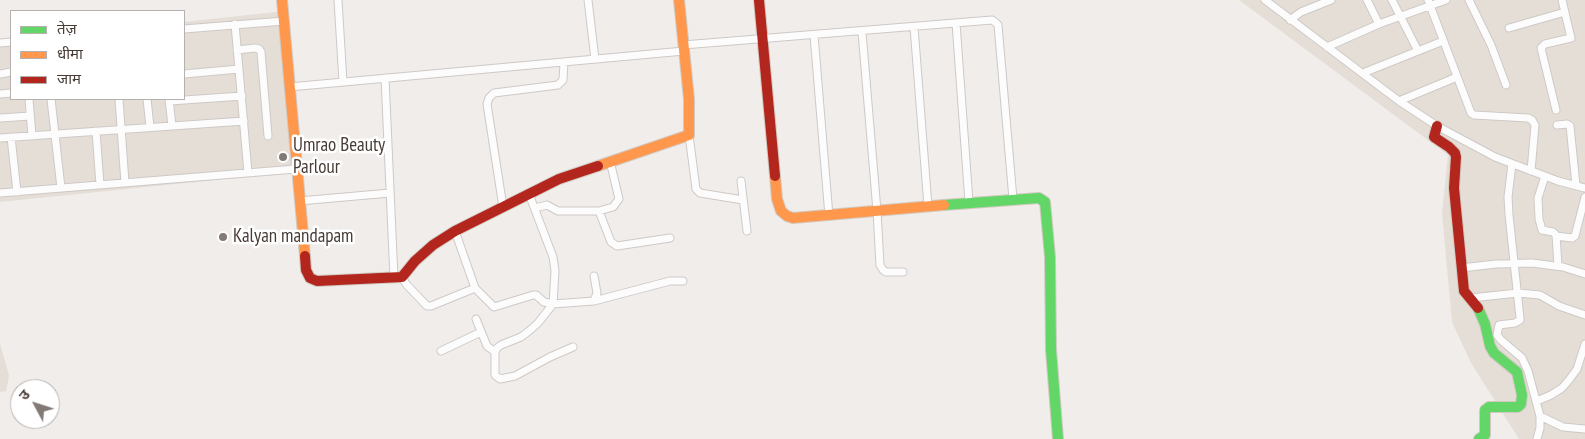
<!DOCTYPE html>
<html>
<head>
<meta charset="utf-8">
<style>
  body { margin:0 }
  #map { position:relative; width:1585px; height:439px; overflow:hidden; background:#f1edea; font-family:"PT Sans Narrow","Noto Sans Devanagari",sans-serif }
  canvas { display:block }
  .legend { position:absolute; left:10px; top:10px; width:175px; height:90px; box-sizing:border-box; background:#fff; border:1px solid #b6b1af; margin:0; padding:6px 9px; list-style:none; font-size:15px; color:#483c36 }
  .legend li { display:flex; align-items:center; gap:10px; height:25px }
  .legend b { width:25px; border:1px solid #b6b1af }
  .north { position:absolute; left:10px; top:379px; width:50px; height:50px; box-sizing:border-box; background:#fff; border:1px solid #b6b1af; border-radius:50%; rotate:310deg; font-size:14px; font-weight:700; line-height:20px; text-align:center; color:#483c36 }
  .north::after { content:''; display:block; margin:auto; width:18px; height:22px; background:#837a75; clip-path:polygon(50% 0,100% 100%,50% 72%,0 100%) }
</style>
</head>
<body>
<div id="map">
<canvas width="1585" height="439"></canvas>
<ul class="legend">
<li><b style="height:6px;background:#63d668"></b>तेज़</li>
<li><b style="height:6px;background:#ff974d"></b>धीमा</li>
<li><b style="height:6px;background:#b3261e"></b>जाम</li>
</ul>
<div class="north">उ</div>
</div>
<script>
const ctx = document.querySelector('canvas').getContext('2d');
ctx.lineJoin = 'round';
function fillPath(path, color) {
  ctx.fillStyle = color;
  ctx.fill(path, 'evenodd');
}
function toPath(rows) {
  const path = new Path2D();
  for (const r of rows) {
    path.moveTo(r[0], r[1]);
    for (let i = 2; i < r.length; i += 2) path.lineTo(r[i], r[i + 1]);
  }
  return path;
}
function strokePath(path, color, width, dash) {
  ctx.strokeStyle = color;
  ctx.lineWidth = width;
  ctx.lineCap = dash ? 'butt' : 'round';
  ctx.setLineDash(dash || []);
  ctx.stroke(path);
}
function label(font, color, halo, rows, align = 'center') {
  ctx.font = font + ' "PT Sans Narrow",sans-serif';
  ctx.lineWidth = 5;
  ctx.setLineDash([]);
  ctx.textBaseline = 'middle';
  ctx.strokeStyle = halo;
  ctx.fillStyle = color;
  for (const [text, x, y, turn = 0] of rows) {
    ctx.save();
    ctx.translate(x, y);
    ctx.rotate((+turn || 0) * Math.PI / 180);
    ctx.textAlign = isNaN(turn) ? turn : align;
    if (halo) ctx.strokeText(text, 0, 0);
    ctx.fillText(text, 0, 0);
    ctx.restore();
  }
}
const residential = toPath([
  [1239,0,1585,0,1585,439,1519,439,1471,363,1452,322,1442,213,1448,155],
  [285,11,303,171,0,202,0,41,11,40,11,99,184,99,184,22],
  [0,343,9,376,6,391,0,392]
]);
const street = toPath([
  [338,0,343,82],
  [588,0,595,59],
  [1265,0,1399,101,1437,126,1495,157,1558,181,1585,188],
  [1367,0,1379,24],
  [1392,0,1418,51],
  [1428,0,1471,113,1474,115,1528,118,1532,120,1535,125,1531,171],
  [1469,0,1491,45,1506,85],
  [1290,20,1301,12,1331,0],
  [956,23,969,202],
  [235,24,248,173],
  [914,27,928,206],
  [1509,28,1565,12],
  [184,29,284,21],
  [862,32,877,211,880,265,883,270,886,272,903,272],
  [814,35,829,216],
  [0,43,11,42],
  [683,45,992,20,995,22,998,25,1013,199],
  [1327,47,1379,24,1446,0],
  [237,50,255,48,259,49,261,52,268,136],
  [1363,73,1443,41],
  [0,74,11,72],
  [184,74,239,69],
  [385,78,394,278],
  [289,87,684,51],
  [0,94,11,93],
  [29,99,32,136],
  [51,99,61,188],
  [119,99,125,183],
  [147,99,150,127],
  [169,99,172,126],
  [170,101,242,96],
  [1399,101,1457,77],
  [1556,110,1541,48,1545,44,1571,38,1562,0],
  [0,118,30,116],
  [1557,125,1567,124,1570,126,1576,185],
  [96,131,100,185],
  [689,135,696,189,700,193,743,200],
  [11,137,17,192],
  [0,138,244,121],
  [1512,164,1508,197,1509,215,1520,318,1520,320,1515,323,1499,325,1497,335,1501,340,1522,358,1528,371,1540,416,1540,428,1537,439],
  [1545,176,1538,198,1539,219,1542,230,1553,232,1556,235,1558,266],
  [741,181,747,231],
  [0,193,296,169],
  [529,194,553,257,555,271,553,304,594,301,597,293,594,276],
  [299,201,390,193],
  [503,207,487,104,489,98,494,93,558,85,563,80,564,62],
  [535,208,547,205,558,211,599,211,611,242,617,246,670,238],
  [599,211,613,207,619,199,610,161],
  [1556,236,1572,238,1575,236,1585,197],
  [1461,268,1496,264,1532,263,1563,267,1585,274],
  [402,277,406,284,427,306,431,306,475,288,455,231],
  [475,288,494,307,533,295,536,295,544,302,553,304],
  [1471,298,1518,293,1540,295,1559,306,1585,315],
  [594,301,670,281,683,281],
  [553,304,538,323,529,331,521,337,501,345,497,348,495,352,495,375,500,379,515,376,550,357,573,347],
  [476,319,487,346,495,352],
  [441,351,481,332],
  [1537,401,1551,395,1562,388,1569,380,1577,369,1585,344],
  [1540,416,1563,427,1585,429]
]);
const fast = toPath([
  [944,205,1039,198,1045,202,1050,257,1051,350,1058,439],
  [1478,308,1485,324,1490,346,1494,353,1517,372,1522,395,1521,404,1518,407,1489,407,1485,410,1485,435,1479,439]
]);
const slow = toPath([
  [282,0,305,256],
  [598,166,689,135,689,99,679,0],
  [775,176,777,199,781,211,787,216,793,218,944,205]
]);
const jam = toPath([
  [759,0,775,176],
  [1437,126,1434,137,1449,147,1455,153,1456,157,1454,188,1464,291,1478,308],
  [305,256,306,270,310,278,317,281,402,277,415,261,433,245,455,231,559,179,598,166]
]);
const markers = [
  [283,157,5,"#837a75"],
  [223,237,5,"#837a75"]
];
const poiNames = [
  ["Umrao Beauty",293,146],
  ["Parlour",293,168],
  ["Kalyan mandapam",233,237]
];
fillPath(residential, '#e5ded7');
strokePath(street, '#cec9c6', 9);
strokePath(fast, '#d2cac2', 12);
strokePath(slow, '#d2cac2', 12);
strokePath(jam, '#d2cac2', 12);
strokePath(street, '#fdfcfc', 7);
strokePath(fast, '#63d668', 10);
strokePath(slow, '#ff974d', 10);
strokePath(jam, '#b3261e', 10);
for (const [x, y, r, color] of markers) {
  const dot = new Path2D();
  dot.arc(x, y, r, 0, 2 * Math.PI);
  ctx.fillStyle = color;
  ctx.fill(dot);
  strokePath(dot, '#fff', 2);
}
label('19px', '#483c36', '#fff', poiNames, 'left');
</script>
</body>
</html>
